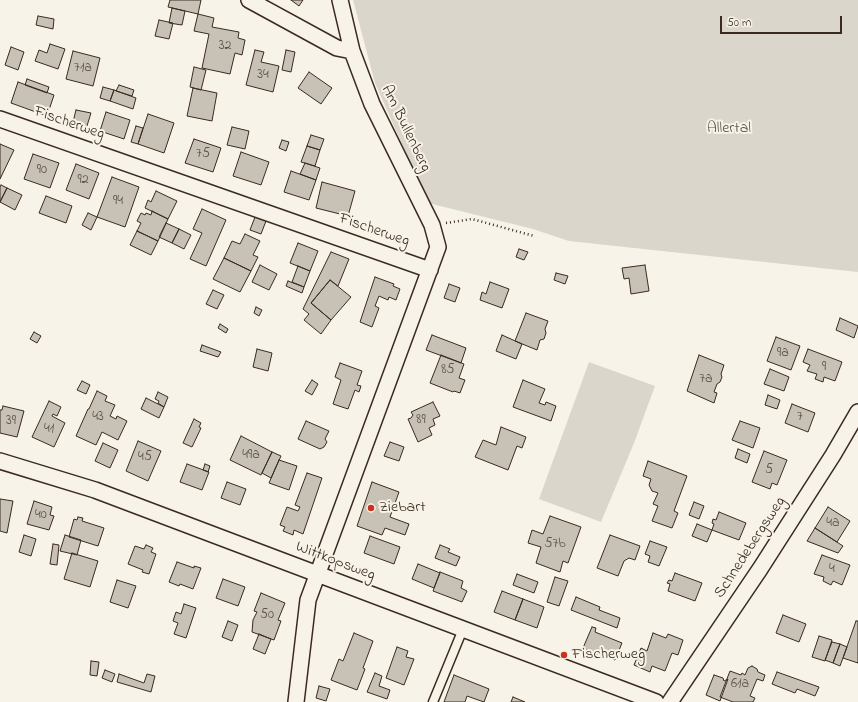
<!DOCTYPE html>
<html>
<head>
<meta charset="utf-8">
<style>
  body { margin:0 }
  #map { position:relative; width:858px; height:702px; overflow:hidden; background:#f7f3e8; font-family:"Indie Flower",sans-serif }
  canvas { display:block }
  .scale { position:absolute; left:720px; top:16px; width:122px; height:18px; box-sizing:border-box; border:2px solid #3b2a1e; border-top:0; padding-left:5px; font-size:12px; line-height:14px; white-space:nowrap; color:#3b2a1e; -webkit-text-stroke:3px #f7f3e8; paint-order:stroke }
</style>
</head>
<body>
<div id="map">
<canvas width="858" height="702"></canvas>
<div class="scale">50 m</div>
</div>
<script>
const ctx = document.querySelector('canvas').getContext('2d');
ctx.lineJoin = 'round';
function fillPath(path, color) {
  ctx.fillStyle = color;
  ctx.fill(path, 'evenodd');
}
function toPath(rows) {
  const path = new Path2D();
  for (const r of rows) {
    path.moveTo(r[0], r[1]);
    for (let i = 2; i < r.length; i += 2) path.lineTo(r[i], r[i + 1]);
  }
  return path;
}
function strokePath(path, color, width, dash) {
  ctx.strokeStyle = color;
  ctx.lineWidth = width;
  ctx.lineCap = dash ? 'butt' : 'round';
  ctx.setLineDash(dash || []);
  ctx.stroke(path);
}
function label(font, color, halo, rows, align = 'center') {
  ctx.font = font + ' "Indie Flower",sans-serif';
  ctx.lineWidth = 4;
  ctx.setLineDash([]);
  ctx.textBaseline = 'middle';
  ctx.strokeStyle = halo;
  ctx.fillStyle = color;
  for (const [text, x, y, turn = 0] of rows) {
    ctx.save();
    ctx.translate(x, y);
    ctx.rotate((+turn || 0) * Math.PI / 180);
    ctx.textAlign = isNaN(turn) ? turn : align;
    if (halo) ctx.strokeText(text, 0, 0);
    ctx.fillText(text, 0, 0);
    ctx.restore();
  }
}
const green = toPath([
  [353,0,858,0,858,272,569,241,533,229,428,203,375,83],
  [589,362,655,386,634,443,601,522,539,499]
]);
const building = toPath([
  [170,0,201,0,198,14,168,7,170,0],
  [291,0,303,0,299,6,291,0],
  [172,8,185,11,182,25,169,23,172,8],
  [198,14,214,18,212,27,239,32,238,38,245,40,242,55,235,53,230,74,202,68,209,34,194,31,198,14],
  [38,16,54,19,53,29,36,25,38,16],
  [159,20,173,23,169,39,155,36,159,20],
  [50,44,65,49,58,69,35,61,39,50,47,53,50,44],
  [11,47,24,52,18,70,5,65,11,47],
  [255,50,264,52,261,62,279,66,273,92,246,85,255,50],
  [286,50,295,52,291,72,282,70,286,50],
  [73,51,100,58,93,86,66,79,73,51],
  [194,67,206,70,201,90,190,87,194,67],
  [309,72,332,88,321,104,298,88,309,72],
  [27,79,49,87,47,93,25,85,27,79],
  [18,82,54,95,47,116,11,103,18,82],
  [119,85,134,90,132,96,116,91,119,85],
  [103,87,114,90,110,101,100,98,103,87],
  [193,88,217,93,212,121,187,116,193,88],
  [114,90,136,98,133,109,110,101,114,90],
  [76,110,91,113,86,129,72,126,76,110],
  [106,112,130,120,124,139,100,131,106,112],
  [148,114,174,123,164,153,138,144,148,114],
  [136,126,143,128,138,144,131,142,136,126],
  [232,127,249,131,245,149,227,145,232,127],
  [311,135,324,139,320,150,307,146,311,135],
  [194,139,221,148,213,172,185,163,194,139],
  [282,140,289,142,286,151,279,148,282,140],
  [0,144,14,150,0,179,0,144],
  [307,146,320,150,315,166,301,162,307,146],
  [241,152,269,162,261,185,233,176,241,152],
  [33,154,59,163,50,188,24,179,33,154],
  [305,163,320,168,316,180,300,174,305,163],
  [76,164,99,173,89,199,66,190,76,164],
  [291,171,316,180,309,200,284,192,291,171],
  [112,177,139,187,125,227,97,217,112,177],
  [322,182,355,191,348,216,316,208,322,182],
  [1,185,7,188,0,202,0,187,1,185],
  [7,188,22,195,15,210,0,202,7,188],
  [156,191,177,201,168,219,145,208,148,200,151,202,156,191],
  [46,196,72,206,66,223,39,213,46,196],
  [202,209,226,220,206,266,190,259,202,233,193,229,202,209],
  [152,211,168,219,158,241,137,231,141,223,137,221,141,213,145,215,146,213,151,215,152,211],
  [88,213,97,217,91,230,82,225,88,213],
  [255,217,266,221,261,234,250,230,255,217],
  [166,223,179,229,172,243,159,237,166,223],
  [179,229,191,235,184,249,172,243,179,229],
  [137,231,158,241,151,255,130,245,137,231],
  [245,234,260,241,253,255,258,257,251,271,224,258,232,241,240,244,245,234],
  [298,243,318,251,310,271,290,263,298,243],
  [519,249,528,252,524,260,516,257,519,249],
  [331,252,349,259,338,286,330,280,311,303,331,320,321,334,304,320,309,314,303,309,331,252],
  [224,258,251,271,240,292,213,279,224,258],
  [260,265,277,274,269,290,252,282,260,265],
  [645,265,649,291,631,294,629,278,624,279,622,268,645,265],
  [298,266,310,271,304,287,292,282,298,266],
  [556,273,568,276,565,284,554,280,556,273],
  [375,277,394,284,393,286,400,289,396,300,389,297,388,300,379,296,375,306,379,308,372,327,360,322,375,277],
  [330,280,351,297,331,320,311,303,330,280],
  [288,281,304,287,302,293,286,286,288,281],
  [490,282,509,289,502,308,480,300,482,292,486,294,490,282],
  [449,284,460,288,455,302,444,298,449,284],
  [213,290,224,295,217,309,206,304,213,290],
  [256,307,262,310,259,316,254,313,256,307],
  [526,313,548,321,545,329,546,333,544,339,540,340,537,350,515,341,526,313],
  [840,318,858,326,854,338,836,330,840,318],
  [220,324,228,329,226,333,218,328,220,324],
  [34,332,41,336,37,343,30,339,34,332],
  [432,335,466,348,461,363,426,350,432,335],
  [502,335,522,344,516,359,496,351,502,335],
  [776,337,800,346,791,370,767,361,776,337],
  [202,345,221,352,218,357,200,351,202,345],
  [257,349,272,353,268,371,253,367,257,349],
  [808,349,842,362,835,381,824,377,823,382,815,379,817,374,807,371,810,365,803,362,808,349],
  [441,355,464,364,459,378,465,380,460,393,454,391,453,392,430,383,441,355],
  [699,355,724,365,721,374,722,377,720,382,717,384,714,392,717,393,714,403,687,391,699,355],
  [340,363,362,371,357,385,361,386,359,392,355,390,348,409,333,404,341,380,335,377,340,363],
  [770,369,789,377,784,391,764,384,770,369],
  [312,380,318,384,312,395,305,391,312,380],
  [523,380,545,389,539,403,545,405,546,402,556,406,551,421,513,407,523,380],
  [82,381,90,385,86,394,77,390,82,381],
  [97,391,107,396,105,401,115,405,110,416,116,419,117,416,127,421,118,440,102,432,96,445,76,436,88,409,89,409,97,391],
  [158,392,168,397,164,407,158,403,159,401,155,399,158,392],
  [768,395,780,400,777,409,765,405,768,395],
  [146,398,164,407,159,418,141,409,146,398],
  [49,401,61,407,57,416,53,414,52,416,65,423,54,447,32,437,49,401],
  [433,402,440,416,433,419,435,425,429,428,432,435,418,442,408,419,411,418,413,415,411,412,433,402],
  [792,404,815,413,808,432,785,423,792,404],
  [3,406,24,411,17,437,0,433,0,410,2,410,3,406],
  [194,419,201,423,199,427,201,428,192,447,183,443,194,419],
  [306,421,329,431,325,439,327,442,324,447,320,449,298,439,306,421],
  [740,421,760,428,753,448,732,440,740,421],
  [501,427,526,437,522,448,517,446,508,470,475,457,483,440,496,445,501,427],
  [241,436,272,452,261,475,230,460,241,436],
  [138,441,161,451,148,481,126,471,138,441],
  [390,442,404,447,399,461,384,456,390,442],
  [103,443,118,450,110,468,95,461,103,443],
  [738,449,750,454,747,463,735,458,738,449],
  [764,451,787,460,777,485,772,483,770,489,752,482,764,451],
  [272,452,281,456,271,478,262,473,272,452],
  [279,460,297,466,289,490,269,483,279,460],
  [648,461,687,476,674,511,678,513,672,528,652,521,658,506,653,504,658,493,652,491,649,485,651,479,643,476,648,461],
  [187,464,209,472,202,490,180,482,187,464],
  [205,464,210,466,208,472,203,470,205,464],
  [307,473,322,478,303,534,294,530,293,535,283,531,285,527,280,525,287,507,298,511,300,507,295,505,307,473],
  [227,482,246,489,240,505,221,498,227,482],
  [372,482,399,492,390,517,409,524,405,535,385,528,382,535,357,526,372,482],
  [0,499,13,501,7,533,0,531,0,499],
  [34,501,52,507,50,515,54,516,49,530,27,524,34,501],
  [694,502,704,506,699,519,689,515,694,502],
  [828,507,850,521,837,542,815,528,828,507],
  [719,512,746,523,739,540,712,530,714,524,712,523,713,519,716,520,719,512],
  [550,516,581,527,568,563,563,561,560,572,536,563,541,547,528,543,532,530,543,534,550,516],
  [78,517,83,518,82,521,104,528,98,546,69,537,74,519,77,520,78,517],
  [697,524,712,530,707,542,692,536,697,524],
  [815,528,843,546,838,553,807,541,815,528],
  [24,535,36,539,31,556,19,552,24,535],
  [65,535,81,540,77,555,60,551,65,535],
  [610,535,640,546,635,560,629,558,624,561,618,576,597,568,610,535],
  [370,536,400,547,394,564,364,553,370,536],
  [650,541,667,547,659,566,648,562,650,556,645,554,650,541],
  [53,544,59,545,57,565,50,564,53,544],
  [146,545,153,548,151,552,156,554,149,574,142,572,143,570,128,564,135,546,144,549,146,545],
  [440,545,450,549,448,552,460,557,456,566,435,558,440,545],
  [72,553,98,561,90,587,64,579,72,553],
  [822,555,850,565,842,585,833,581,831,585,823,581,824,577,814,574,822,555],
  [177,562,194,568,194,566,201,568,193,589,180,584,179,586,169,582,177,562],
  [418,564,440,573,434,588,412,579,418,564],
  [440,572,463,581,461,588,467,591,462,602,433,591,440,572],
  [675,573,702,583,695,601,668,591,670,584,667,583,669,580,672,581,675,573],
  [517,574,538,582,534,593,513,585,517,574],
  [555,577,568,581,559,606,547,602,555,577],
  [223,579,245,587,238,606,216,598,223,579],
  [117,580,136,586,128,608,110,602,117,580],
  [502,591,523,599,515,620,494,612,502,591],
  [261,593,285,603,278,620,281,621,274,640,252,632,253,620,257,612,254,611,261,593],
  [576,597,600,607,599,610,620,618,617,628,571,610,576,597],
  [523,599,544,607,537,628,515,620,523,599],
  [184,604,196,608,186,638,174,634,178,623,173,621,176,612,181,614,184,604],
  [783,615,806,624,799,642,776,633,783,615],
  [228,621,238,625,232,641,222,637,228,621],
  [856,621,858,621,858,663,843,658,856,621],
  [592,627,596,628,595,632,622,643,615,660,598,654,597,659,587,655,588,650,583,648,592,627],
  [354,633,373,641,363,668,365,669,357,690,331,680,339,659,343,661,354,633],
  [653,633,666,638,668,634,683,640,678,655,672,653,665,671,652,666,650,672,634,665,641,648,647,651,653,633],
  [259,634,271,639,265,654,253,649,259,634],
  [819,636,832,640,825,661,812,657,819,636],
  [832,642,840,644,833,663,825,660,832,642],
  [840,644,847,647,840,666,833,663,840,644],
  [397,647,408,651,406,657,414,659,404,685,386,678,397,647],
  [91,661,99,662,97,676,90,675,91,661],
  [752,666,757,669,758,672,765,675,763,681,757,679,750,696,755,698,753,702,733,702,720,697,730,671,741,675,742,673,745,675,748,668,752,666],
  [105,670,115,674,112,682,102,678,105,670],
  [777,672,819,687,815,696,797,689,795,693,772,684,777,672],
  [375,673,382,676,379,686,390,690,387,699,367,692,375,673],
  [119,674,144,683,147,674,155,676,151,692,117,682,119,674],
  [454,675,489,689,484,702,467,696,465,702,444,702,454,675],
  [714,675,723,678,724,681,728,679,720,701,706,695,714,675],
  [319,686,330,689,326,701,316,698,319,686],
  [513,697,525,702,511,702,513,697]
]);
const path = toPath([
  [446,223,472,219,534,236]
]);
const lane = toPath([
  [433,702,463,629]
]);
const street = toPath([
  [249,0,337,48,352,51],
  [0,119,430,270],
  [0,461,95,490,656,702],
  [296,702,308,600,438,247,432,225,372,104,352,51,340,0],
  [670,702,760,569,833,455,858,412]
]);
const markers = [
  [371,508,4,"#c8321e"],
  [564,655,4,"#c8321e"]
];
const numberNames = [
  ["32",225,47],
  ["71a",83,69],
  ["34",263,76],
  ["75",203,155],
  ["90",42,171],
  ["92",83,181],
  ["94",118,202],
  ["9a",783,354],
  ["9",824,368],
  ["85",448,371],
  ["7a",706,380],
  ["43",98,418],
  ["7",800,418],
  ["89",421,421],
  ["39",11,422],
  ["41",49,430],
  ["49a",251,456],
  ["45",145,458],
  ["5",769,471],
  ["40",41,516],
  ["4a",833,524],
  ["57b",555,545],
  ["4",832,570],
  ["50",267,616],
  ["61a",740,685]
];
const streetNames = [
  ["Fischerweg",69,124,19],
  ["Am Bullenberg",405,129,64],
  ["Fischerweg",374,231,19],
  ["Schnedebergsweg",751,548,-57],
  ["Wittkopsweg",335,562,21]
];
const parkNames = [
  ["Allertal",729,129]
];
const poiNames = [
  ["Ziebart",379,508],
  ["Fischerweg",572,655]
];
fillPath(green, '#dbd6cb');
fillPath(building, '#c8c1b6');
strokePath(building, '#3b2a1e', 1);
strokePath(lane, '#3b2a1e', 11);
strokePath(street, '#3b2a1e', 18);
strokePath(path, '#3b2a1e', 2.5, [1, 3]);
strokePath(lane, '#f7f3e8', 8);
strokePath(street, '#f7f3e8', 15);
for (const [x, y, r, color] of markers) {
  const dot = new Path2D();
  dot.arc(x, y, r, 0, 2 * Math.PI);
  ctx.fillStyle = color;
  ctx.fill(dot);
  strokePath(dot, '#f7f3e8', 1.5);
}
label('14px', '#5e5044', null, numberNames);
label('16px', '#3b2a1e', '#f7f3e8', streetNames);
label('16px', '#5b4c41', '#f7f3e8', parkNames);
label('16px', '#3b2a1e', '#f7f3e8', poiNames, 'left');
</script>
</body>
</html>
